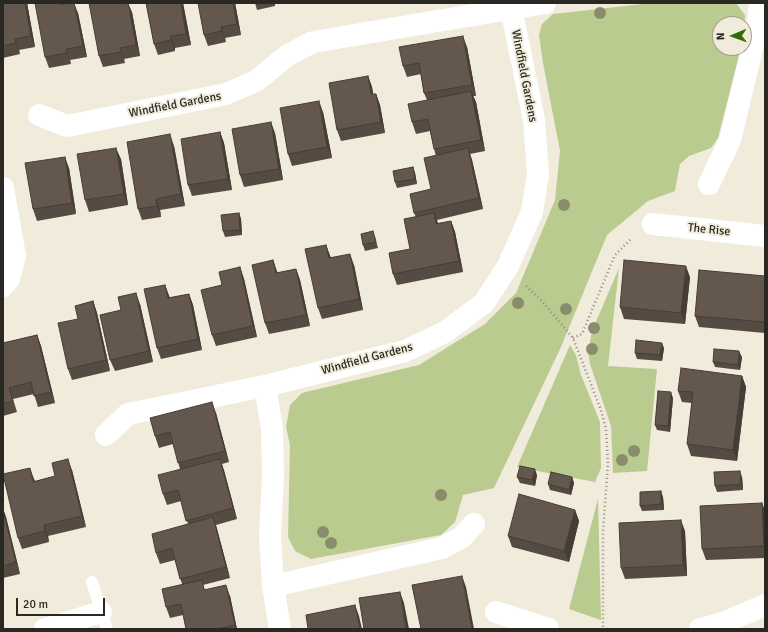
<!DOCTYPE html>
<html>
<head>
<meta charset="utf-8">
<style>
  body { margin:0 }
  #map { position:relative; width:768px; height:632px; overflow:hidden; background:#f0ebdb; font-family:Signika,sans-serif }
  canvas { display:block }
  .frame { position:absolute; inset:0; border:4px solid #2a2822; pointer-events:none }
  .north { position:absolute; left:712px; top:16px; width:40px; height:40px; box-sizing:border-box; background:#f0ebdb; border:1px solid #a19d91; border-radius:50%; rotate:268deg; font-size:11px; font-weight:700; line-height:16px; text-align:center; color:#2a2822 }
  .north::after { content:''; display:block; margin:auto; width:14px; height:18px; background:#306f03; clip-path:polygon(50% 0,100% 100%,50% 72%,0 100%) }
  .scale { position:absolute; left:16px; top:598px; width:89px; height:18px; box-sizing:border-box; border:2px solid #2a2822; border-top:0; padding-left:5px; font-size:12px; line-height:14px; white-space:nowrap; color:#2a2822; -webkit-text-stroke:3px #f0ebdb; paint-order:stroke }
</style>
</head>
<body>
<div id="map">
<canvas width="768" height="632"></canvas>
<div class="frame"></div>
<div class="north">N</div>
<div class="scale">20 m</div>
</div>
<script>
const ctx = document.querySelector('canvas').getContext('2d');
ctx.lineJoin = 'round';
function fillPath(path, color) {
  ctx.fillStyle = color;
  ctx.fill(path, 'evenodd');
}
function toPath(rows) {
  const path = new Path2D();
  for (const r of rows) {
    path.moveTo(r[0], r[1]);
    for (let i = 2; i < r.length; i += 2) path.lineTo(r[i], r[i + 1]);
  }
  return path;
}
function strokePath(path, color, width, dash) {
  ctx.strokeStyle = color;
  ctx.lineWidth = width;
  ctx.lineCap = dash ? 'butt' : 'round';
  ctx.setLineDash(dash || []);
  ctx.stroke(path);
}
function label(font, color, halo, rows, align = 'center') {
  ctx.font = font + ' Signika,sans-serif';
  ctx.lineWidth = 4;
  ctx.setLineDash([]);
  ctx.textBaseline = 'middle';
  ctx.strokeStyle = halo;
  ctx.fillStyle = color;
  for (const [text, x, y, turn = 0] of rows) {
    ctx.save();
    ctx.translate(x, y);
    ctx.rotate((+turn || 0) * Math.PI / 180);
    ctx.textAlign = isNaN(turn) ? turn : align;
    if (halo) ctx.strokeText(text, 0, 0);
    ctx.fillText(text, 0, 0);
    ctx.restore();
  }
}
const green = toPath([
  [652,3,736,3,745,15,744,36,744,24,720,24,720,48,741,48,718,138,711,148,689,156,680,164,675,191,648,201,607,235,561,347,494,488,463,495,455,522,441,535,311,559,295,551,288,537,290,445,286,427,290,405,302,393,419,365,485,324,516,293,555,200,560,151,543,63,539,35,542,24,553,14],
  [619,268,608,366,657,369,647,471,613,473,611,426,590,364,588,352,592,331],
  [570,345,576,355,581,375,600,422,601,468,595,482,517,467],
  [598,499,601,620,569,609]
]);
const path = toPath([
  [526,286,541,300,573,338,601,410,606,429,608,463,603,532,603,629],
  [573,338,582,334,615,255,632,238]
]);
const lane = toPath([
  [92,582,107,629]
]);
const street = toPath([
  [39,115,67,126,226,94,256,81,288,55,313,42,545,3],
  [709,184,730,140,758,24,760,3],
  [3,188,15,256,9,279,3,286],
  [653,224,765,236],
  [265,386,272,429,273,477,270,535,273,586,280,629],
  [106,435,128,414,265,386,405,351,445,332,484,303,508,266,532,212,538,174,534,120,511,8],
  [273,586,442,548,462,537,474,524],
  [496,612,548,629],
  [45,629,101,612],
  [700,629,725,622,765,605]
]);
const trees = [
  [600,13],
  [564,205],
  [518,303],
  [566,309],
  [594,328],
  [592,349],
  [634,451],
  [622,460],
  [441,495],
  [323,532],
  [331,543]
];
const wall = toPath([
  [3,3,27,3,35,47,19,50,20,54,3,58],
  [61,3,61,4,78,13,87,57,70,60,71,64,49,68,45,57],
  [146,3,183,3,191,45,175,48,175,51,158,55,154,44],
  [235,3,241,35,225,38,226,42,208,46,204,35],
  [255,3,275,3,275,6,257,10],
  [132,12,140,56,124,59,125,63,103,67,99,56],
  [467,47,476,96,473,96,476,102,485,151,470,154,472,160,483,209,437,220,438,223,451,221,455,232,463,272,397,285,393,274,410,249,416,217,414,213,431,189,436,156,434,149,430,131,416,134,412,122,427,100,424,93,421,74,407,77,403,66],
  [368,76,372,87,373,94,376,94,380,105,385,133,341,141,337,130],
  [323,112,332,158,292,166,288,154],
  [220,132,224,143,232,190,192,196,188,185],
  [275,133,283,180,244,187,240,175],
  [174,146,185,206,160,210,161,217,142,220,138,209],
  [121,159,128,205,89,212,85,200],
  [413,167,415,173,417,184,397,188,395,182],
  [69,168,76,214,37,221,33,209],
  [239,213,241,219,242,235,225,237,223,231],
  [375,237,378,248,365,251,363,245],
  [326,245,331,258,354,265,363,310,322,319,318,308],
  [273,260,277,273,296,269,300,280,310,326,269,334,265,323],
  [240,267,244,279,257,337,216,346,212,335,222,285],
  [765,276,765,333,699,327,695,316],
  [690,277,685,324,624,319,620,307],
  [165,285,170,298,189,294,193,305,202,350,161,359,157,348],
  [93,301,97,313,110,371,72,380,68,369,78,319],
  [140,304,153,362,115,371,110,360,121,310],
  [37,335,41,346,55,403,38,407,34,394,13,399,17,412,3,416,3,343],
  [664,348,662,361,637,359,635,353],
  [742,357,740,370,715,367,713,362],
  [742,376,746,387,737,461,691,456,687,444,692,403,682,402,678,391],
  [673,398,670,432,657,430,655,425],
  [216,413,229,462,222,464,237,519,216,525,230,578,203,585,205,590,230,596,237,629,186,629,183,615,170,618,166,607,182,584,175,560,160,564,156,553,188,524,181,501,167,505,163,494,180,469,173,444,159,448,155,436],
  [72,470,86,527,48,536,49,542,22,549,18,538,34,479,35,481,55,476],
  [537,475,535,486,520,483,517,477],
  [572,477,574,483,571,495,550,490,548,484],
  [742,477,743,490,717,492,715,486],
  [663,497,664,510,642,511,640,506],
  [762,503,765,511,765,558,706,560,702,549],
  [3,509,6,517,20,574,3,578],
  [575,510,579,521,569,562,512,547,508,536],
  [685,531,687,576,625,579,621,568]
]);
const shadedWall = toPath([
  [25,3,27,3,35,47,31,36],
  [74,3,78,13,87,57,83,46],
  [128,3,132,12,140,56,136,45],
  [181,3,183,3,191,45,186,34],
  [233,3,235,3,241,35,237,24],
  [221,27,225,38,226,42,222,31],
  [171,36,175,48,175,51,171,40],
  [463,36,467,47,476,96,472,85],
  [15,39,19,50,20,54,16,43],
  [120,48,124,59,125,63,121,52],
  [66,49,70,60,71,64,67,53],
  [368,76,372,87,375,105,371,94],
  [471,91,476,102,485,151,481,140],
  [376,94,380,105,385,133,381,122],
  [319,101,323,112,332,158,327,147],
  [271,122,275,133,283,180,279,169],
  [220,132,224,143,232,190,228,179],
  [170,134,174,146,185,206,181,194],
  [116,148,121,159,128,205,124,194],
  [468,148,472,160,483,209,479,198],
  [65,157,69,168,76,214,72,203],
  [413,167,415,173,417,184,415,179],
  [156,199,160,210,161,217,157,206],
  [239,213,241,219,242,235,240,230],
  [434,213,438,224,436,224],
  [451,221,455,232,463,272,459,261],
  [326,245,330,256,333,269,329,258],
  [350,254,354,265,363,310,359,299],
  [273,260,277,271,280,284,276,273],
  [686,266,690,277,685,324,681,313],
  [240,267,244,279,257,337,253,326],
  [296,269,300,280,310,326,306,315],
  [165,285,169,296,172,309,168,298],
  [136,293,140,304,153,362,149,351],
  [189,294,193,305,202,350,198,339],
  [93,301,97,313,110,371,106,360],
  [37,335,41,346,55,403,51,392],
  [662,343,664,348,662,361,660,355],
  [739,351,742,357,740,370,738,365],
  [742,376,746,387,737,461,733,450],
  [671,392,673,398,670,432,668,426],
  [212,402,216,413,229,462,225,451],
  [68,459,72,470,86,527,82,516],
  [220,459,224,470,237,519,233,508],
  [30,468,34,479,37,493,33,482],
  [535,469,537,475,535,486,532,480],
  [740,471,742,477,743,490,741,484],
  [572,477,574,483,571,495,569,490],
  [661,491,663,497,664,510,661,504],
  [762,503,765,511,765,550,764,546],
  [3,509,6,517,20,574,16,562],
  [575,510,579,521,569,562,564,551],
  [213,517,217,529,230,578,226,567],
  [681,520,685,531,687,576,683,565],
  [44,525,48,536,49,542,45,531],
  [462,576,466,587,474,629,472,629],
  [226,585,230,596,237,629,236,629,235,625],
  [400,592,404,603,409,629,406,629],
  [355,605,359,616,362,629,360,629]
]);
const building = toPath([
  [3,3,25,3,31,36,15,39,16,43,3,46,3,3],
  [35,3,59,3,59,5,68,3,74,3,83,46,66,49,67,53,45,57,35,3],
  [89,3,128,3,136,45,120,48,121,52,99,56,89,3],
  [146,3,181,3,186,34,171,36,171,40,154,44,146,3],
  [198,3,233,3,237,24,221,27,222,31,204,35,198,3],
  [463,36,472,85,424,93,419,63,403,66,399,47,463,36],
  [368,76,371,94,376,94,381,122,337,130,329,83,368,76],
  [471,91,481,140,434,149,428,119,412,122,408,104,471,91],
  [319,101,327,147,288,154,280,108,319,101],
  [271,122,279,169,240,175,232,129,271,122],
  [220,132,228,179,188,185,181,139,220,132],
  [170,134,181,194,156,199,157,206,138,209,127,142,170,134],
  [116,148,124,194,85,200,77,154,116,148],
  [468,148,479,198,414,213,410,194,431,189,424,158,468,148],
  [65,157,72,203,33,209,25,163,65,157],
  [413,167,415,179,395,182,393,171,413,167],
  [239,213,240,230,223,231,221,215,239,213],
  [434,213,436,224,451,221,459,261,393,274,389,253,410,249,404,219,434,213],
  [373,231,376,242,363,245,361,234,373,231],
  [326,245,329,258,350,254,359,299,318,308,305,249,326,245],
  [273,260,276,273,296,269,306,315,265,323,252,265,273,260],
  [624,260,686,266,681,313,620,307,624,260],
  [240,267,253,326,212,335,201,290,222,285,219,272,240,267],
  [699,270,765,276,765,322,695,316,699,270],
  [165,285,168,298,189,294,198,339,157,348,144,289,165,285],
  [136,293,149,351,110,360,100,315,121,310,118,297,136,293],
  [93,301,106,360,68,369,58,323,78,319,75,306,93,301],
  [37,335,51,392,34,396,31,382,9,388,13,401,3,404,3,343,37,335],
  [636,340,662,343,660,355,635,353,636,340],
  [714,349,739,351,738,365,713,362,714,349],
  [681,368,742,376,733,450,687,444,693,392,678,391,681,368],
  [658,391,671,392,668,426,655,425,658,391],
  [212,402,225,451,178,463,170,432,155,436,150,418,212,402],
  [68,459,82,516,44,525,45,531,18,538,3,474,30,468,33,482,55,476,52,463,68,459],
  [220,459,233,508,186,521,178,490,163,494,158,475,220,459],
  [520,466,535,469,532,480,517,477,520,466],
  [740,471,741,484,715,486,714,472,740,471],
  [551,472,572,477,569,490,548,484,551,472],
  [661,491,661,504,640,506,640,492,661,491],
  [519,494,575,510,564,551,508,536,519,494],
  [762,503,764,546,702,549,700,506,762,503],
  [3,510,16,562,3,566,3,510],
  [213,517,226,567,180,579,172,548,156,553,152,534,213,517],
  [681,520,683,565,621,568,619,523,681,520],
  [462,576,472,629,421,629,412,585,462,576],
  [202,580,204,590,226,585,235,625,217,629,186,629,181,604,166,607,162,589,202,580],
  [400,592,406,629,364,629,359,598,400,592],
  [355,605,360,629,308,629,306,615,355,605]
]);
const streetNames = [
  ["Windfield Gardens",524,76,79],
  ["Windfield Gardens",175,105,-11],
  ["The Rise",709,230,6],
  ["Windfield Gardens",367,359,-15]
];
fillPath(green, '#bacb90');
strokePath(path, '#8e8a7f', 2.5, [1, 3]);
strokePath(lane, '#fff', 12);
strokePath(street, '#fff', 22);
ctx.fillStyle = '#898d6e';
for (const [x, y] of trees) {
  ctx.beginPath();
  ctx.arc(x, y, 6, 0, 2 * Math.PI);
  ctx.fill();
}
fillPath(wall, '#564b43');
fillPath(shadedWall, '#463d37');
fillPath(building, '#64574e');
strokePath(building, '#463d37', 1);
label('12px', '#2a2822', '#f0ebdb', streetNames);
</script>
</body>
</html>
